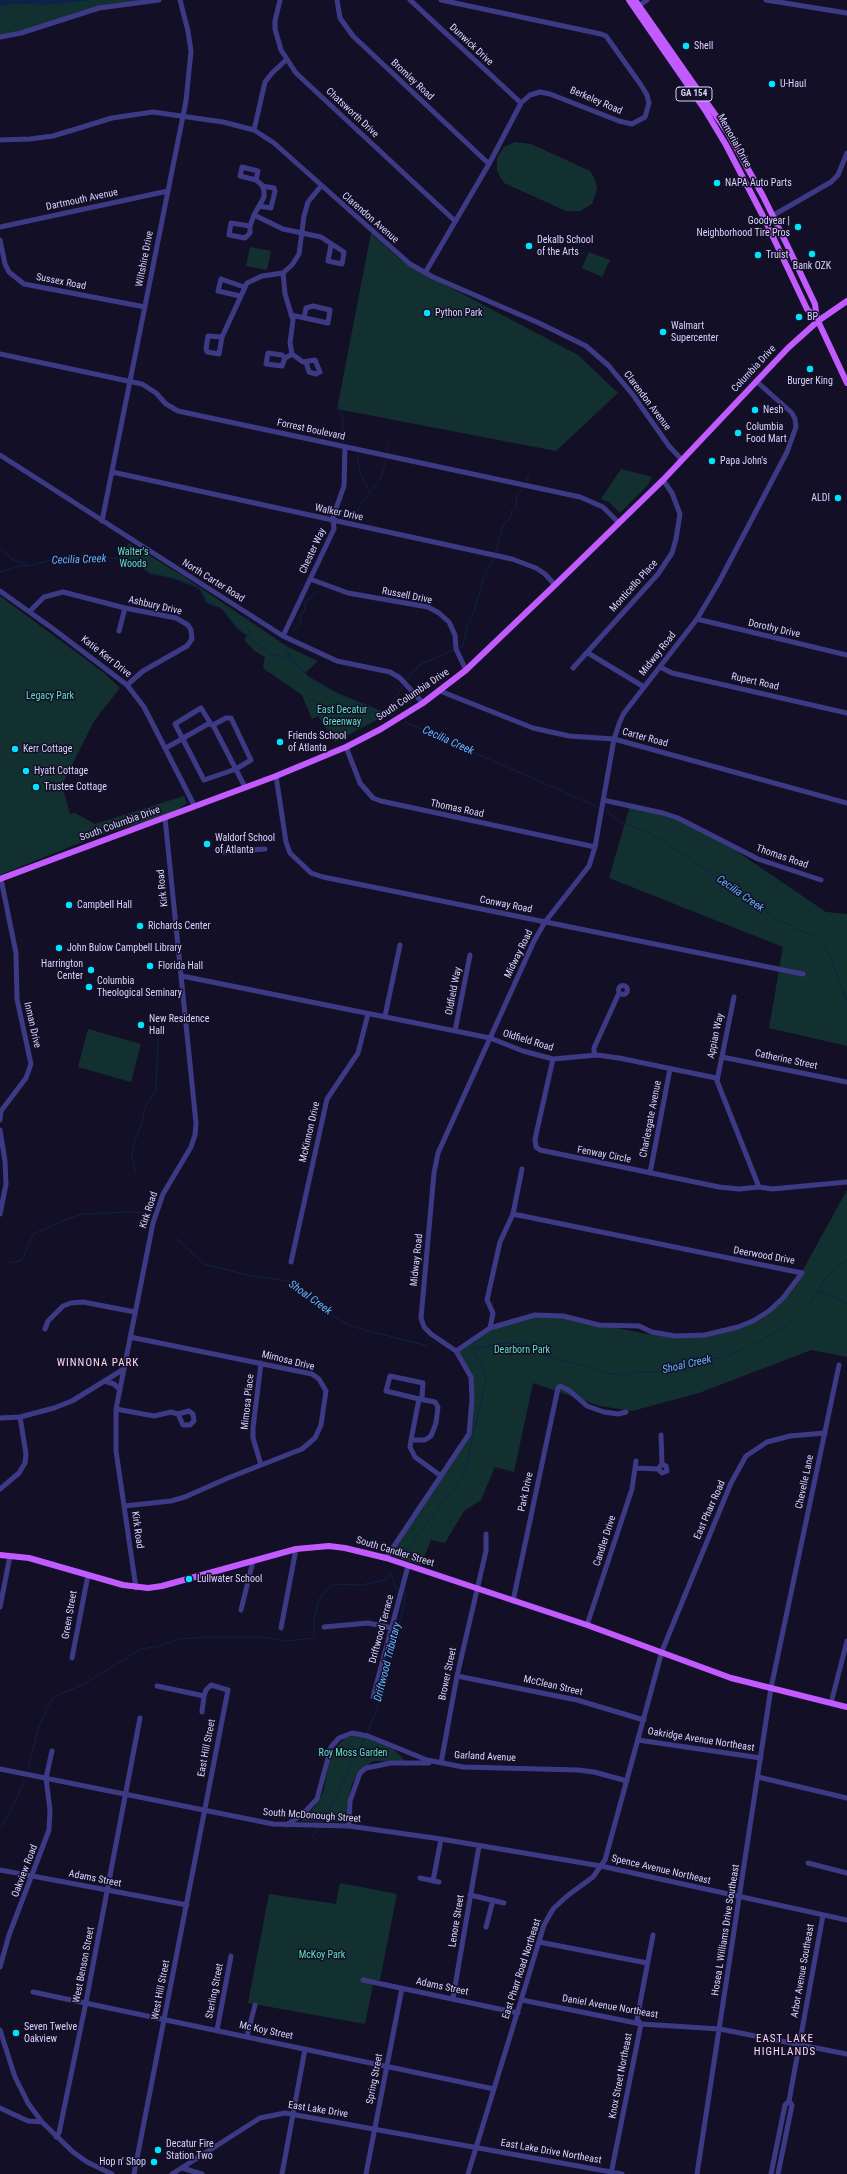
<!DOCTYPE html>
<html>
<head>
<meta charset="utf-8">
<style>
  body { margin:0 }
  canvas { display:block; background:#130f26 }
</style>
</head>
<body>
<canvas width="847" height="2174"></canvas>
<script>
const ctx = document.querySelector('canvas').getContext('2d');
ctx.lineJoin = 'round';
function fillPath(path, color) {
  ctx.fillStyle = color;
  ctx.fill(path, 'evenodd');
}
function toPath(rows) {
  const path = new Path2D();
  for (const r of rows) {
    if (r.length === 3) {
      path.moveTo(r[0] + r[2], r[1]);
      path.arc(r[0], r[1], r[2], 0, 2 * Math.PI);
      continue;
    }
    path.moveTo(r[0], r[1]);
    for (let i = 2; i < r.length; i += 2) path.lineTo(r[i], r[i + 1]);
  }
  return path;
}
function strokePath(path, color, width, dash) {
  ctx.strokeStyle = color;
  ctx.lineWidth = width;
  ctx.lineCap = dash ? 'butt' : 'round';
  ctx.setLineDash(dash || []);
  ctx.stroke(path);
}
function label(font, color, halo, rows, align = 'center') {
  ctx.font = font + ' "Roboto Condensed",sans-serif';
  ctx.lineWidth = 3;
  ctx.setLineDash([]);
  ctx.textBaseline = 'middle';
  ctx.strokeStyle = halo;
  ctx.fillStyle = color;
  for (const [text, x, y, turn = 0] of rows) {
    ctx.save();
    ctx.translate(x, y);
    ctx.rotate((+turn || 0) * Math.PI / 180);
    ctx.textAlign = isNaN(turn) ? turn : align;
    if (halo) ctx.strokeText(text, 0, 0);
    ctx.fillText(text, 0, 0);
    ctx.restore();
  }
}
const green = toPath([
  [0,0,163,0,103,7,0,40],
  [515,142,531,144,590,171,595,179,597,189,592,204,580,211,566,211,504,183,497,171,497,158,504,147],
  [371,233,401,260,419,271,578,355,618,393,556,451,337,409],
  [250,247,271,251,267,270,246,266],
  [589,252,610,260,602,277,582,268],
  [621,469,652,477,648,485,620,513,609,502,601,499],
  [129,543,183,576,288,647,318,661,305,673,309,677,337,693,388,714,335,742,318,716,312,719,302,695,263,668,265,657,256,652,245,641,246,635,236,627,221,608,206,602,199,588,172,578,151,574,143,568,123,567,119,558],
  [0,596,104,673,120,688,94,721,62,785,70,814,75,813,95,824,184,796,187,803,179,809,161,817,97,836,0,875],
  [630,806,676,817,720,840,826,912,847,914,847,1046,769,1028,783,947,609,878],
  [88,1029,141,1044,131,1082,78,1067],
  [847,1190,847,1357,811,1350,699,1393,632,1411,600,1406,533,1383,514,1472,495,1467,481,1500,464,1511,445,1543,431,1540,421,1565,389,1555,417,1506,446,1468,468,1432,473,1403,471,1376,457,1349,473,1343,482,1335,514,1318,551,1314,646,1334,704,1336,752,1322,783,1298,804,1268],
  [360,1735,392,1748,404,1759,403,1761,373,1761,358,1773,352,1784,347,1804,347,1822,301,1821,315,1806,323,1793,330,1759,336,1747,346,1737],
  [340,1883,397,1894,380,1980,374,1980,365,2024,248,2003,269,1894,336,1904]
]);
const water = toPath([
  [0,0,90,0,44,5,14,3,0,6]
]);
const stream = toPath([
  [338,403,343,417,343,441],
  [387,451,389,442],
  [526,481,529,474],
  [370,493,381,477,386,460],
  [354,518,362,502,370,493,361,475,357,455],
  [0,548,12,559,29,566],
  [496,552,503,525,512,516,511,511,517,506,516,496,522,490],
  [0,572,19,566,30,566,54,559,119,558,125,568,140,567,151,574,157,574,189,583,202,591,206,602,223,610,239,630,273,655,292,659,309,677,337,693,393,716],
  [248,622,249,618],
  [293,631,301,622,300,615,304,612,306,601,312,597,316,591],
  [247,636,250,630],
  [284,648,288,651,289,657],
  [459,649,463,646,467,627,472,618,483,580,494,558],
  [407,680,419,665,453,650],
  [385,712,403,686],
  [405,722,600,808],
  [606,810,619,821,649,833,672,847,758,905,772,917,815,937,824,945,829,955,847,1001],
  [136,1174,132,1156,134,1143,142,1123,145,1107,156,1090,158,1039],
  [174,1236,204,1264,247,1275,288,1281,295,1285,316,1306,350,1326,428,1346],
  [10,1263,22,1260,33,1234,73,1217,84,1214,128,1212,145,1213,151,1216],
  [817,1290,847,1303],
  [403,1555,464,1475,486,1381,483,1365,476,1356,473,1349,504,1343,526,1344,535,1347,541,1354,611,1374,628,1375,636,1372,665,1372,701,1359,722,1358,757,1343,791,1323,809,1306,825,1278,847,1260],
  [391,1573,396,1589,400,1590],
  [367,1733,375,1714,389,1668,404,1603,406,1593,403,1592],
  [28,1768,39,1726,46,1710,53,1699,58,1695,82,1685,141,1649,160,1646,179,1639,205,1637,262,1637,288,1641,314,1638,314,1618,319,1599,332,1584,361,1585,385,1580,391,1571],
  [321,1824,338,1795,351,1764,365,1738],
  [0,1829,16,1800,24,1780],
  [311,1839,318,1828]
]);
const minor = toPath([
  [280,0,275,21,275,29,281,50,296,73,454,220],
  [337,0,340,18,353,36,489,164],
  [410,0,521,103],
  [766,0,847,13],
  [637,7,647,0],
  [0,37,21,33,99,8,159,0],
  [254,130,265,82,272,73,286,60],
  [0,140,30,139,53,136,112,118,153,112,223,122,254,130,274,143,410,264,433,277,539,323,586,346,608,365,633,395,669,446,682,460],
  [256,180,240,176,242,167,258,171,256,180,262,185,264,191,264,197,254,215,283,229,321,237,344,252,342,264,328,261,331,245],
  [259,206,271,208,275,191,274,188,262,186],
  [765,220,831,182,838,175,847,153],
  [250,226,250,233,245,238,229,235,231,223,250,226,254,215],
  [0,227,168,191],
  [0,240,5,264,9,272,24,284,145,307],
  [283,273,285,294,293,320,290,343,292,354,285,358,282,366,266,364,268,353,282,355,285,358],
  [425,273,489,164,521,103,530,95,540,92,550,94,619,121,632,124,645,117,649,103,647,95,641,85,606,36,601,34,441,0],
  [240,296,218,291,221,279,244,287],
  [291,315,328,323,330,310,313,306,306,308,304,318],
  [222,337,208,336,206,349,207,352,219,354,222,337,247,283,262,276,283,273,292,265,299,254,304,216,308,202,321,186],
  [0,354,142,384,156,393,166,404,178,411,580,497,603,507,619,523],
  [292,354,303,362,315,360,320,372,316,374,309,372,306,362],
  [0,455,283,636,337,661,390,672,400,678,423,703],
  [112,472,512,559,536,568,545,574,555,585],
  [102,521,186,101,191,51,188,31,180,0],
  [310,579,348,593,428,607,439,613,449,622,455,635,456,649,466,670],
  [0,591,52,628,127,685,144,707,194,805],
  [30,611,44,597,63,592,125,608,176,618,188,625,191,630,192,639,187,646,143,671,127,685],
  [697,619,847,655],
  [119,631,125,608],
  [283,636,334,529,333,517,344,486,345,447],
  [588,653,644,687],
  [660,667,672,673,847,713],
  [573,668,658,574,672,553,676,539,680,514,672,493,663,480],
  [440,691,533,728,569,736,614,739,847,803],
  [211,724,201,708,175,724,204,780,236,769,251,760,231,718,226,718,213,725],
  [346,747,360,783,373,798,381,801,595,847],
  [166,748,208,724,213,725,245,787],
  [276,776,286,842,290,853,311,873,323,877,803,974],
  [603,800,663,813,678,818,758,859,821,880],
  [223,852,265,849],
  [182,976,490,1038,523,1051,553,1059,597,1055,619,1058,716,1078],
  [623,990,4.5],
  [734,997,717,1081,759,1187],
  [385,1016,400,945],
  [455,1031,470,955],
  [594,1055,594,1048,619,993],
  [722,1057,847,1082],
  [553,1059,535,1139,536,1147,540,1150,719,1187,739,1189,759,1187,772,1189,847,1182],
  [0,1120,1,1111,26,1078,31,1064,17,999,16,953,1,879],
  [0,1130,5,1161,6,1184,0,1214],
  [650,1173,670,1069],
  [291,1262,327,1099,358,1053,368,1014],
  [490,1328,493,1313,487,1300,500,1242,513,1214,522,1169],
  [45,1329,48,1321,63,1306,71,1303,83,1302,135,1312],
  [456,1351,490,1328,535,1315,563,1316,599,1325,639,1326,652,1332,675,1336,705,1335,738,1327,753,1321,769,1311,783,1298,802,1273,513,1214],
  [104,1381,114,1384,120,1390],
  [116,1409,154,1416,171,1412,178,1414,183,1425,190,1425,194,1421,193,1414,189,1411,178,1414],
  [0,1418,20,1417,54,1408,72,1401,124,1369],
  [411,1440,425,1440,431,1436,436,1423,438,1407,435,1402,419,1399,386,1391,390,1376,423,1383,422,1397,419,1399,411,1440,410,1447,415,1457,441,1476],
  [261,1465,253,1438,253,1428,261,1363],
  [636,1468,658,1469,662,1464,661,1435],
  [658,1469,662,1473,667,1471,666,1466,662,1464],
  [0,1489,19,1473,25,1463,26,1454,20,1417],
  [124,1506,171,1501,185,1497,228,1478,302,1449,315,1438,321,1425,326,1391,319,1379,312,1374,130,1337],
  [386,1558,469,1434,472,1399,471,1377,456,1351,431,1334,424,1327,421,1318,434,1173,438,1153,534,941,545,922,589,866,595,847,614,739,620,721,624,713,697,619,719,582,787,452,796,427,795,419,792,413,756,381],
  [136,1588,116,1451,116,1409,153,1223,163,1194,191,1147,195,1135,196,1123,165,818],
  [513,1601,558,1388,560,1386,570,1391,587,1406,604,1412,618,1414,626,1412],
  [0,1607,10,1556],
  [241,1610,253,1561],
  [587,1625,632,1489,636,1461],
  [324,1627,368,1623,392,1628],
  [281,1628,296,1549],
  [72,1658,88,1575],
  [457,1676,577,1700,644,1720],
  [373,1697,408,1566],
  [831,1703,847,1641],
  [202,1712,204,1696],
  [638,1740,761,1758],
  [441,1763,457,1676,486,1551,486,1534],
  [0,1769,273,1824,349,1826,441,1839,601,1866,847,1920],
  [758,1777,847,1798],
  [286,1825,303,1814,317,1799,331,1747,339,1738,352,1733,368,1736,427,1760,463,1767,578,1770,594,1772,627,1781],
  [349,1826,350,1801,360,1773,366,1768,391,1763,429,1763],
  [808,1863,847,1873],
  [0,1870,187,1905],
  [420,1878,439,1882],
  [433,1881,441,1839],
  [470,1895,504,1903],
  [486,1927,493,1900],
  [539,1942,647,1963],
  [0,1967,9,1935,49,1830,50,1810,46,1778,52,1751],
  [363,1980,518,2013],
  [33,1992,494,2089],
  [453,1998,479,1846],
  [522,2000,641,2024,720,2029,847,2054],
  [0,2030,15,2077,28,2103,42,2122,73,2152,87,2162,112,2174],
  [217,2030,231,1956],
  [247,2036,255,2005],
  [0,2108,28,2121,42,2122],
  [56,2137,59,2133,85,2007,140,1718],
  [182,2168,202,2174],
  [134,2174,228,1690,211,1685,206,1690,204,1696,157,1686],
  [172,2174,260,2118,285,2113,622,2174],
  [282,2174,305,2049],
  [366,2174,402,1988],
  [468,2174,544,1925,553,1909,567,1896,593,1877,605,1860,662,1651,731,1483,746,1456,767,1442,790,1436,825,1433],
  [611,2174,641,2024,637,2019,653,1935],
  [697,2174,771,1688,839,1365],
  [771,2174,785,2105,789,2101,823,1915],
  [778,2174,792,2105,789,2101]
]);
const major = toPath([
  [629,0,705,110,726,145,765,220,807,309,818,321,847,383],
  [635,0,728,133,763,196,790,251,815,304,817,320],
  [0,879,276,776,346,747,381,729,423,703,466,670,555,585,663,480,788,348,818,321,847,301],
  [0,1555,29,1558,123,1585,148,1588,162,1586,296,1549,329,1546,345,1548,386,1558,587,1625,731,1678,847,1707]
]);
const markers = [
  [686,46,4,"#00e5ff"],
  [772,84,4,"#00e5ff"],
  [717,183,4,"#00e5ff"],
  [798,227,4,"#00e5ff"],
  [529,246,4,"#00e5ff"],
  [812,254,4,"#00e5ff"],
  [758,255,4,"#00e5ff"],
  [427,313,4,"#00e5ff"],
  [799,317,4,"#00e5ff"],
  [663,332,4,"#00e5ff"],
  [810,369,4,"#00e5ff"],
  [755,410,4,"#00e5ff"],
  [738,433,4,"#00e5ff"],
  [712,461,4,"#00e5ff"],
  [838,498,4,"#00e5ff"],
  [280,742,4,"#00e5ff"],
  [15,749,4,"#00e5ff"],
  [26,771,4,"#00e5ff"],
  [36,787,4,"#00e5ff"],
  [207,844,4,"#00e5ff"],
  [69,905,4,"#00e5ff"],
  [140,926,4,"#00e5ff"],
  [59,948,4,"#00e5ff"],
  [150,966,4,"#00e5ff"],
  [91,970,4,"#00e5ff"],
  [89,987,4,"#00e5ff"],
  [141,1025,4,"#00e5ff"],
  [189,1579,4,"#00e5ff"],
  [16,2033,4,"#00e5ff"],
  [158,2150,4,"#00e5ff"],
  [154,2162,4,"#00e5ff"]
];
const shields = [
  [694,94,36]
];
const shieldNames = [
  ["GA 154",694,94]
];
const streetNames = [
  ["Dunwick Drive",471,45,43],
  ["Bromley Road",412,80,43],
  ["Berkeley Road",596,101,23],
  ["Chatsworth Drive",352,113,43],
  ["Memorial Drive",734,141,61],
  ["Dartmouth Avenue",82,200,-12],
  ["Clarendon Avenue",370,218,41],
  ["Wiltshire Drive",145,259,-79],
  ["Sussex Road",61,282,11],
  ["Columbia Drive",754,369,-47],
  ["Clarendon Avenue",647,401,53],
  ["Forrest Boulevard",311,430,12],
  ["Walker Drive",339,513,12],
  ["Chester Way",313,551,-65],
  ["North Carter Road",213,581,32],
  ["Monticello Place",634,586,-48],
  ["Russell Drive",407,596,11],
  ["Ashbury Drive",155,606,13],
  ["Dorothy Drive",774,629,13],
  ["Midway Road",658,654,-52],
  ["Katie Kerr Drive",106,657,38],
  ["Rupert Road",755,682,13],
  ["South Columbia Drive",413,695,-34],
  ["Carter Road",645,738,15],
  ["Thomas Road",457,809,12],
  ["South Columbia Drive",120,824,-20],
  ["Thomas Road",782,857,19],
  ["Kirk Road",163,888,-96],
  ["Conway Road",506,905,11],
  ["Midway Road",519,954,-64],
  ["Oldfield Way",454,991,-79],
  ["Inman Drive",32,1025,77],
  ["Appian Way",716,1036,-78],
  ["Oldfield Road",528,1041,17],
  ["Catherine Street",786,1060,12],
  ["Charlesgate Avenue",651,1119,-79],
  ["McKinnon Drive",310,1132,-77],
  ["Fenway Circle",604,1155,11],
  ["Kirk Road",149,1210,-72],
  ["Deerwood Drive",764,1256,10],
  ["Midway Road",417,1260,-84],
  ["Mimosa Drive",288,1361,14],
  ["Mimosa Place",248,1402,-84],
  ["Chevelle Lane",805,1482,-78],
  ["Park Drive",526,1492,-78],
  ["East Pharr Road",710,1510,-66],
  ["Kirk Road",137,1530,82],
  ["Candler Drive",605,1541,-72],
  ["South Candler Street",395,1552,17],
  ["Green Street",70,1615,-80],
  ["Driftwood Terrace",382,1629,-75],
  ["Brower Street",448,1674,-78],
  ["McClean Street",553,1686,13],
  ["Oakridge Avenue Northeast",701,1740,9],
  ["East Hill Street",207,1748,-79],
  ["Garland Avenue",485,1757,3],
  ["South McDonough Street",312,1816,4],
  ["Spence Avenue Northeast",661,1870,13],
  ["Oakview Road",25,1871,-69],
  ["Adams Street",95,1879,11],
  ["Lenore Street",457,1921,-81],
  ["Hosea L Williams Drive Southeast",726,1930,-81],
  ["West Benson Street",84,1965,-79],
  ["East Pharr Road Northeast",522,1969,-72],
  ["Arbor Avenue Southeast",803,1971,-80],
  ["Adams Street",442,1987,12],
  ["West Hill Street",161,1990,-79],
  ["Sterling Street",215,1991,-79],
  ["Daniel Avenue Northeast",610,2007,10],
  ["Mc Koy Street",266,2031,12],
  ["Knox Street Northeast",621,2076,-79],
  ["Spring Street",375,2079,-79],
  ["East Lake Drive",318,2110,9],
  ["East Lake Drive Northeast",551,2152,10]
];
const poiNames = [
  ["Shell",694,46],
  ["U-Haul",780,84],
  ["NAPA Auto Parts",725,183],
  ["Goodyear |",790,221,"right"],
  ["Neighborhood Tire Pros",790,233,"right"],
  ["Dekalb School",537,240],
  ["of the Arts",537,252],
  ["Truist",766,255],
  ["Bank OZK",812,266,"center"],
  ["Python Park",435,313],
  ["BP",807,317],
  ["Walmart",671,326],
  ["Supercenter",671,338],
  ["Burger King",810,381,"center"],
  ["Nesh",763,410],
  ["Columbia",746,427],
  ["Food Mart",746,439],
  ["Papa John's",720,461],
  ["ALDI",830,498,"right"],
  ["Friends School",288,736],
  ["of Atlanta",288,748],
  ["Kerr Cottage",23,749],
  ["Hyatt Cottage",34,771],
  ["Trustee Cottage",44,787],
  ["Waldorf School",215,838],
  ["of Atlanta",215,850],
  ["Campbell Hall",77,905],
  ["Richards Center",148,926],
  ["John Bulow Campbell Library",67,948],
  ["Harrington",83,964,"right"],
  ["Center",83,976,"right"],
  ["Florida Hall",158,966],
  ["Columbia",97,981],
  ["Theological Seminary",97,993],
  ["New Residence",149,1019],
  ["Hall",149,1031],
  ["Lullwater School",197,1579],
  ["Seven Twelve",24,2027],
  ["Oakview",24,2039],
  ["Decatur Fire",166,2144],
  ["Station Two",166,2156],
  ["Hop n' Shop",146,2162,"right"]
];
const parkNames = [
  ["Walter's",133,552],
  ["Woods",133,564],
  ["Legacy Park",50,696],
  ["East Decatur",342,710],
  ["Greenway",342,722],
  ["Dearborn Park",522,1350],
  ["Roy Moss Garden",353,1753],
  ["McKoy Park",322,1955]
];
const waterNames = [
  ["Cecilia Creek",79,560,-2],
  ["Cecilia Creek",448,741,24],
  ["Cecilia Creek",740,894,35],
  ["Shoal Creek",310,1298,36],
  ["Shoal Creek",687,1365,-13],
  ["Driftwood Tributary",388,1662,-76]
];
const neighbourhoodNames = [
  ["WINNONA PARK",98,1363],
  ["EAST LAKE",785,2039],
  ["HIGHLANDS",785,2052]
];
fillPath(green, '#12302f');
fillPath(water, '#0c2248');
strokePath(stream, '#0c2248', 1);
strokePath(minor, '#3d3a85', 5);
strokePath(major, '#c25bff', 6);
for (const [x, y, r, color] of markers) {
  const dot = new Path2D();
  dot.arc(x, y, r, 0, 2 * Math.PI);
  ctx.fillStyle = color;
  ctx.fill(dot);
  strokePath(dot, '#130f26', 1.5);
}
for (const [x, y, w] of shields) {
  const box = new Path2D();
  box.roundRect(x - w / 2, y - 7, w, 14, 3);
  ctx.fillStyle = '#130f26';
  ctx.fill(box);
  strokePath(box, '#d9d4ff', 1);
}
label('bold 9px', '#d9d4ff', null, shieldNames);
label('10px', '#d9d4ff', '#130f26', streetNames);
label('10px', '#d9d4ff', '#130f26', poiNames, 'left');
label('10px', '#5fe0c0', '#130f26', parkNames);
label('italic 11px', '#62b6ff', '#130f26', waterNames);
ctx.letterSpacing = '1px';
label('11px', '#ffd6f0', '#130f26', neighbourhoodNames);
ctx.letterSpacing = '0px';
</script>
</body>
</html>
